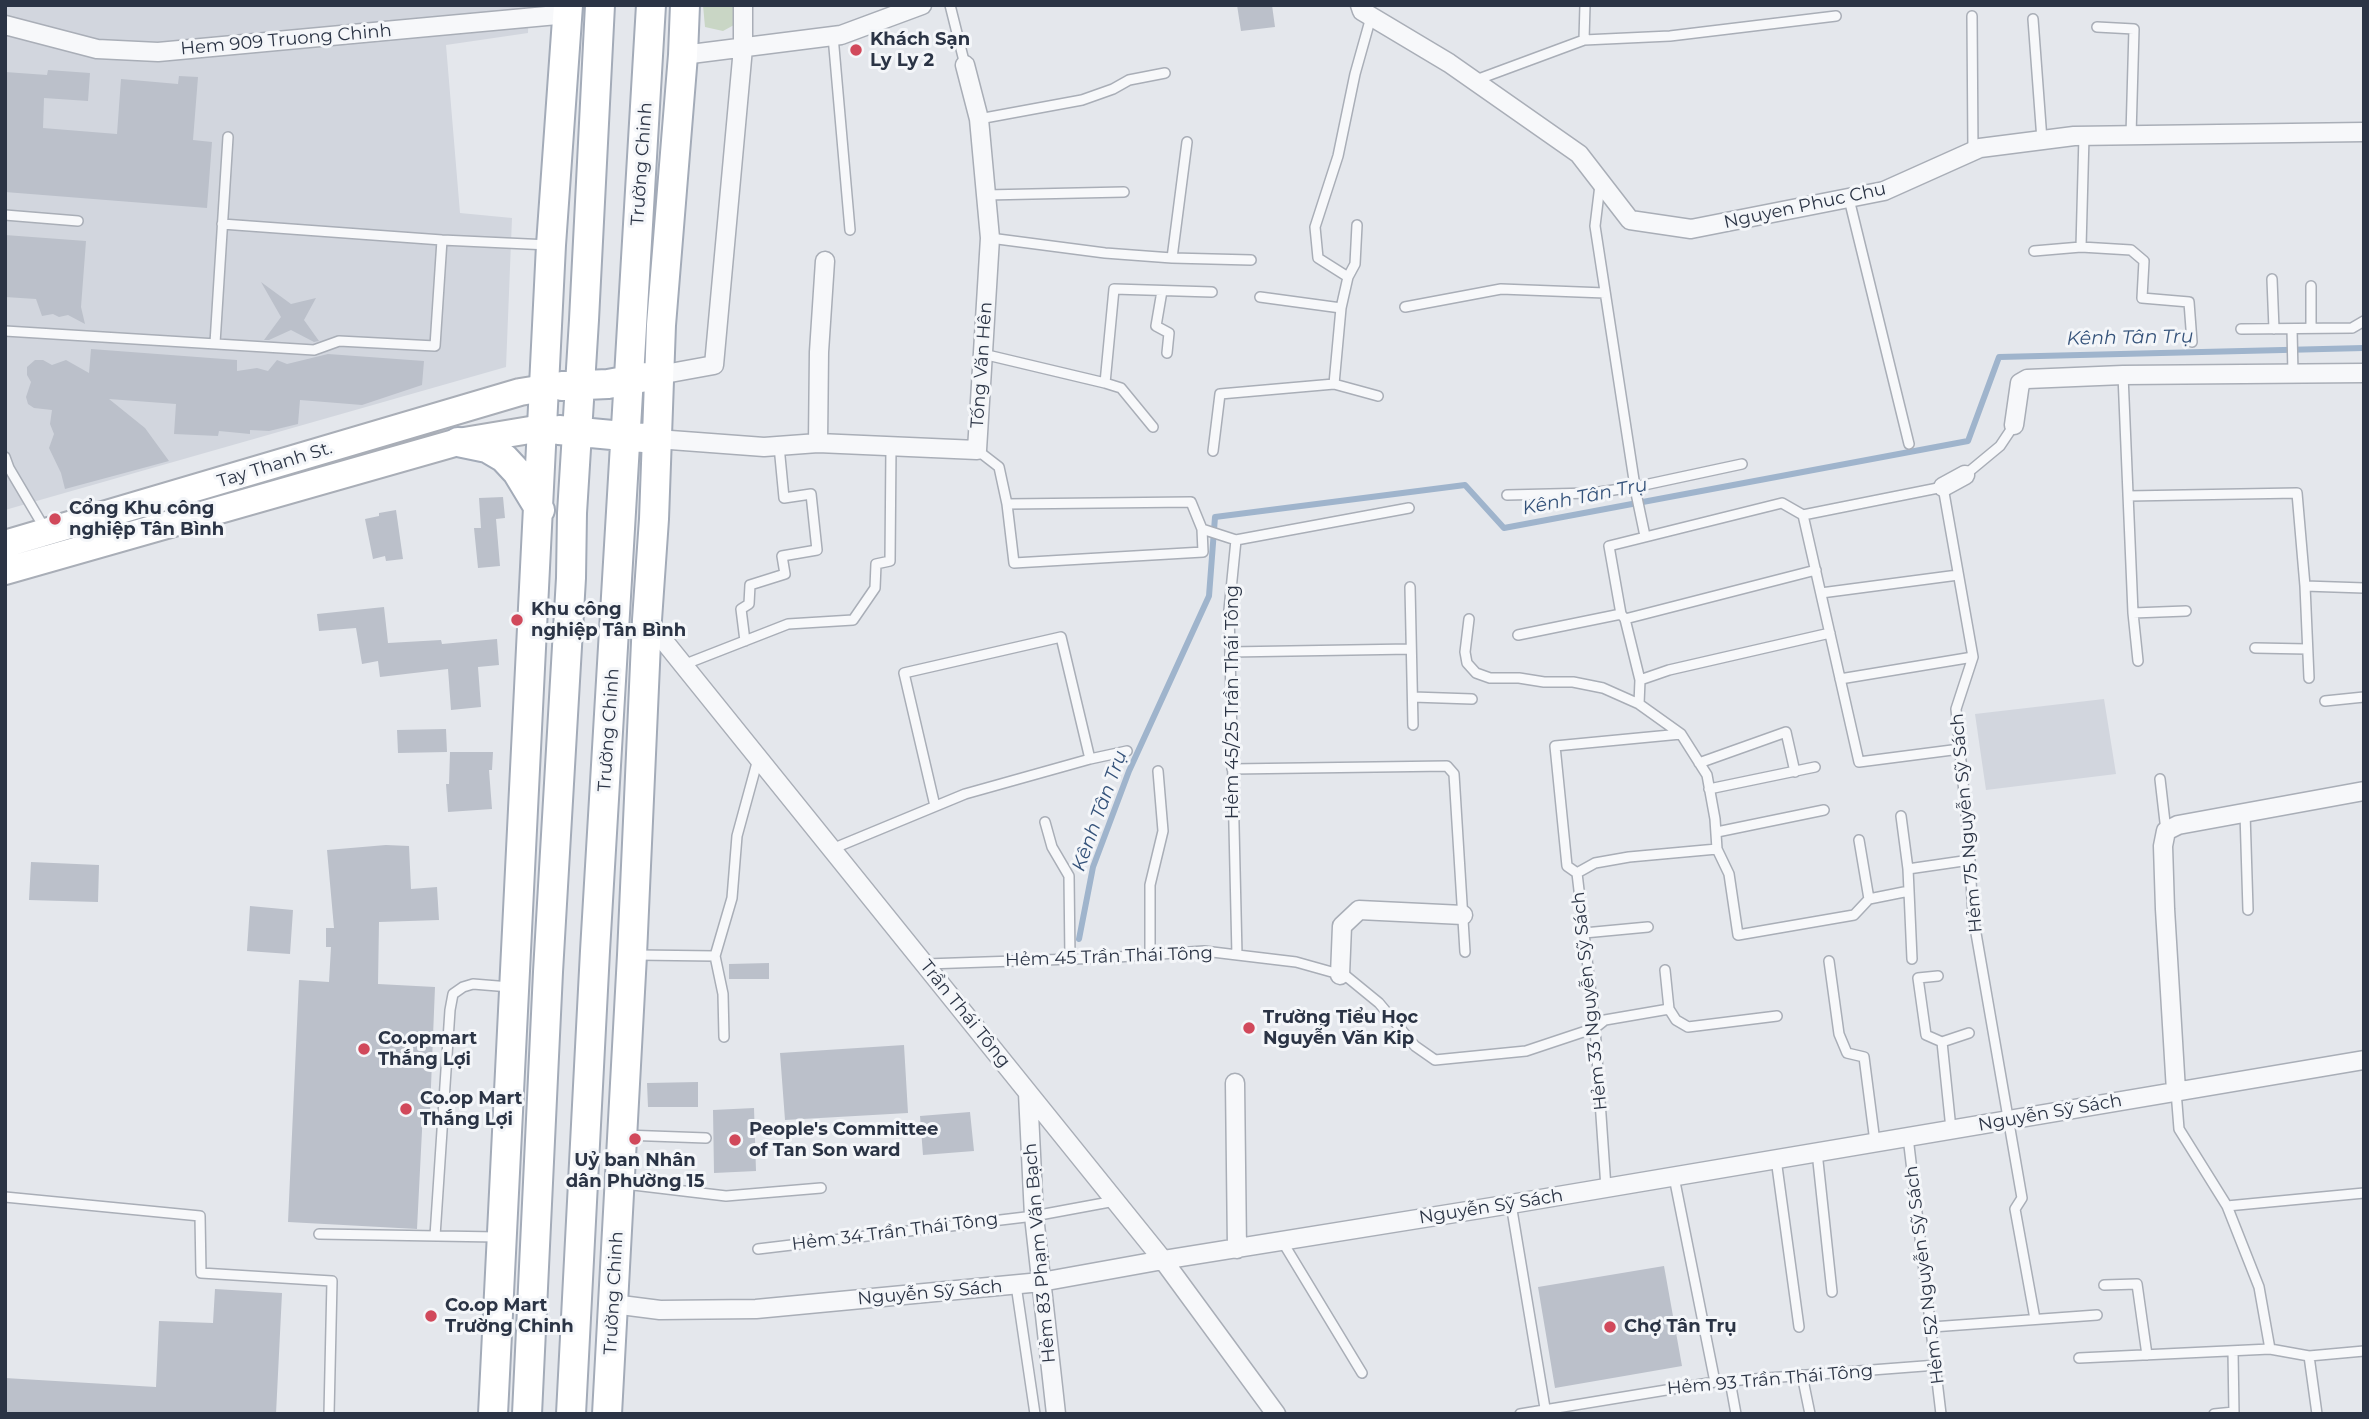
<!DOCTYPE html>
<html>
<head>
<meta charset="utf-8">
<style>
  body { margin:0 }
  #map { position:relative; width:2369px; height:1419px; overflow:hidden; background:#e4e7ec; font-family:Montserrat,sans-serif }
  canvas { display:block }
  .frame { position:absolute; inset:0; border:7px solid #2b3445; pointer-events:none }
</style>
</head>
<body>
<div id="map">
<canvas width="2369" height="1419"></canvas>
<div class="frame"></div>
</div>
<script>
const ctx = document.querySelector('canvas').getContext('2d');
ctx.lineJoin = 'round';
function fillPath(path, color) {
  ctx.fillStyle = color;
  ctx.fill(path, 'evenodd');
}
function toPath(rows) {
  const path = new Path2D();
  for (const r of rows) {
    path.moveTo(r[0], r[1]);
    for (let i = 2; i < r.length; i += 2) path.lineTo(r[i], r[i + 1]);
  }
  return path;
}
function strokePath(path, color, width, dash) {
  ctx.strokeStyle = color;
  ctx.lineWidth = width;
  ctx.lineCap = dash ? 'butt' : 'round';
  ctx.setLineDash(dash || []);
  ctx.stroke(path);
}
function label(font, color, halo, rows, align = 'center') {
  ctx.font = font + ' Montserrat,sans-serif';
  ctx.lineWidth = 6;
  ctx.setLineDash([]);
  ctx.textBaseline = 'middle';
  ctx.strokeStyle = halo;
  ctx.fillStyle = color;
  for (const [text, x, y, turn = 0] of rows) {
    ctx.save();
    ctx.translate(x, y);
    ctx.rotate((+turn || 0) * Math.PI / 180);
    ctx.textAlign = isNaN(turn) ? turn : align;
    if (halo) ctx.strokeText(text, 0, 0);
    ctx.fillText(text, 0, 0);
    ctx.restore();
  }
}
const built = toPath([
  [5,5,529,5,528,33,446,45,460,213,512,218,506,367,5,510],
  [2104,699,2116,774,1986,790,1975,714]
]);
const green = toPath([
  [703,5,733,5,734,25,723,31,705,27]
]);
const stream = toPath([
  [1079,939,1093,867,1129,771,1209,596,1215,517,1465,485,1504,528,1968,441,1999,357,2364,348]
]);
const building = toPath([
  [1237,5,1272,5,1275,27,1241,31],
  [48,70,90,73,88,101,44,98,43,128,117,134,121,79,178,84,179,76,198,77,193,140,212,142,207,208,5,192,5,72,47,75],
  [5,235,86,241,81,307,85,324,68,315,59,317,53,314,42,316,36,299,5,297],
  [261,282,291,304,316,298,304,320,319,341,314,342,291,330,269,340,264,340,281,317],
  [91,349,237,360,237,371,257,368,268,371,277,360,287,364,328,354,424,361,422,385,362,405,300,400,298,424,269,431,250,430,250,434,219,431,218,436,174,434,176,404,109,399,145,428,169,461,65,489,61,473,49,448,54,434,50,424,52,410,34,408,28,404,26,397,31,382,27,375,27,367,35,360,43,360,52,365,66,360,89,373],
  [503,497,505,518,496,519,500,566,478,568,474,528,481,528,479,498],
  [396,510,403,559,386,561,385,556,373,559,365,519,379,516,379,513],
  [384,607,388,643,441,640,442,644,497,639,499,665,478,667,481,707,451,710,448,669,380,677,378,661,362,664,356,628,319,631,317,614],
  [446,729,447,752,398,753,397,730],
  [450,752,493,752,492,770,489,770,492,809,448,812,446,784,449,784],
  [386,845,409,846,411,889,437,887,439,920,379,922,378,984,435,987,430,1111,423,1111,417,1229,288,1222,299,980,329,982,331,947,326,947,326,928,334,928,327,850],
  [31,862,99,865,98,902,29,900],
  [250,906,293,910,290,954,247,951],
  [769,963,769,979,729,979,729,964],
  [904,1045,908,1113,785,1120,780,1053],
  [698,1082,698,1107,648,1107,647,1083],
  [754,1108,756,1171,714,1173,713,1110],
  [970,1112,974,1151,923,1155,920,1116],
  [1664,1266,1682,1366,1555,1388,1538,1287],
  [215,1289,282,1293,276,1414,5,1414,5,1378,156,1387,159,1321,213,1323]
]);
const lane = toPath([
  [950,5,965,65],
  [1972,16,1973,151],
  [2033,19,2042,140],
  [2097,27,2134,29,2131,135],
  [833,36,850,230],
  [1584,40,1585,5],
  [1476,80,1584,40,1670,36,1836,16],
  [979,119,1082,100,1113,89,1129,80,1165,73],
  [1600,185,1595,226,1636,493,1645,536],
  [986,195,1124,192],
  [1849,199,1909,444],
  [5,215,78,221],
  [222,224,442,240,549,245],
  [990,238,1105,253,1172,258,1251,260],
  [2081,247,2084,136],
  [2034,251,2081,247,2131,250,2144,261,2142,298,2189,302,2192,342],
  [1172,258,1187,142],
  [1348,277,1355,264,1357,225],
  [2272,279,2274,329],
  [2311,286,2311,328],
  [1162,291,1156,326,1169,333,1167,353],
  [1260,297,1341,308],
  [1405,307,1501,289,1605,293],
  [2241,329,2352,328,2364,321],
  [2292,329,2293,374],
  [5,331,314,350,339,341,435,346,442,240],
  [215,343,228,137],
  [983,354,1105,383,1114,289,1212,292],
  [2123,375,2133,613,2138,661],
  [1105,383,1121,388,1153,427],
  [1334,384,1378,396],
  [977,450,999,467,1007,504,1191,502,1202,529,1203,552,1014,563,1007,504],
  [1213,451,1220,394,1334,384,1341,308,1348,277,1318,258,1315,227,1338,156,1355,74,1371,17],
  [5,457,9,468,45,529],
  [1965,475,2000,446,2014,425],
  [1507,495,1592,493,1635,487,1742,464],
  [2128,496,2297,493,2305,586,2309,678],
  [1803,515,1943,487,1973,657,1956,709,1969,845,1973,916,2022,1198,2015,1209,2035,1319],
  [1803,515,1782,503,1609,546,1621,614,1625,619,1640,680,1639,704,1681,734,1707,775,1715,819,1717,849,1729,874,1738,935,1854,915,1869,899,1909,891,1908,869,1970,860],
  [1803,515,1859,762,1960,749],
  [1202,529,1236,540],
  [2305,586,2364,588],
  [1410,587,1413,725],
  [1821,593,1958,575],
  [2133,613,2186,611],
  [1469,619,1465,652,1467,663,1476,673,1490,678,1519,678,1544,682,1573,682,1603,688,1639,704],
  [1625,619,1816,570],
  [1518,635,1621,614],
  [745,641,741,609,749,604,750,585,785,574,782,556,817,550,811,494,784,498,779,446],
  [2255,648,2307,649],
  [1230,652,1411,649],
  [683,665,788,624,853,620,875,588,876,564,890,561,891,447],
  [1840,679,1973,657],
  [1640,680,1669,670,1830,633],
  [1413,697,1472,699],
  [2325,701,2364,697],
  [1090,759,1127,751],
  [1699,763,1786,732,1795,772],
  [1232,769,1447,766,1454,774,1465,952],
  [2160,779,2166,831],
  [1709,789,1815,767],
  [2245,813,2248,910],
  [1901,816,1908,869],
  [1045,822,1052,847,1069,876,1070,959],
  [1717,832,1824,810],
  [1859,840,1869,899],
  [832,849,965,794,1090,759,1061,637,904,673,935,806],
  [1577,873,1567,866,1555,746,1681,734],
  [1909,891,1912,959],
  [1584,933,1648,927],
  [1150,954,1150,885,1163,831,1158,771],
  [637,955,715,956],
  [1237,955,1229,610,1236,540,1409,508],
  [1829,961,1839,1034,1847,1053,1864,1057,1875,1142],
  [926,964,1103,958,1204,951,1296,962,1346,976,1379,1003,1415,1046,1435,1060,1526,1051,1595,1028,1605,1020,1669,1009,1665,970],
  [1938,976,1918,978,1926,1035,1942,1042,1951,1129],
  [1669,1009,1676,1020,1688,1027,1777,1016],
  [724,1037,723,994,715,956,732,898,737,836,758,759],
  [1942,1042,1969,1033],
  [2176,1091,2179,1129,2227,1206,2259,1287,2270,1349,2309,1356,2364,1351],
  [624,1135,706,1138],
  [1908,1137,1941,1414],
  [1817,1152,1832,1292],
  [1776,1159,1799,1327],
  [1674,1177,1715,1382],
  [625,1184,726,1196,821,1188],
  [1606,1188,1595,1028,1577,873,1595,863,1629,857,1717,849],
  [5,1197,200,1216,201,1273,332,1281,329,1414],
  [1511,1204,1545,1408],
  [2227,1206,2364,1193],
  [319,1234,497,1237],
  [435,1236,450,1010,453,994,463,987,473,984,510,987],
  [1282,1241,1362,1373],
  [758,1249,1034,1216,1115,1201],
  [1016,1285,1035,1414],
  [2104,1285,2137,1284,2147,1355],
  [1932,1327,2097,1315],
  [2233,1351,2234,1414],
  [2309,1356,2317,1414],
  [2079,1358,2270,1349],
  [1802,1375,1810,1414],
  [1730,1381,1736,1414],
  [1520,1414,1715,1382,1937,1365],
  [2214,1414,2234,1412]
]);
const street = toPath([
  [1360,5,1362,11,1449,63,1579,154,1630,220,1691,229,1884,191,1980,148,2074,136,2364,132],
  [5,25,97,49,158,52,568,14],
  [683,55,841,35,922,5],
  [659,375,714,365,743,48,743,5],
  [2014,425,2020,383,2027,379,2123,375,2364,373],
  [657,439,764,447,818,443,977,450,990,238,979,119,965,65],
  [818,443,819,352,825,261],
  [1943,487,1965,475],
  [647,620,1163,1260,1276,1414],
  [1340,975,1342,926,1359,910,1463,915],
  [1235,1083,1237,1249],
  [2176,1091,2165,909,2163,846,2166,831,2178,825,2364,791],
  [1028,1093,1034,1216,1056,1414],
  [613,1304,660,1310,756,1309,1041,1282,1163,1260,1511,1204,2364,1060]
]);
const secondary = toPath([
  [5,544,520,392,545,388],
  [5,571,458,442,542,428]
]);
const primary = toPath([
  [562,386,608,384,646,377],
  [559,430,644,438],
  [458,442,487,448,504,458,517,472,540,510],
  [493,1414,551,245,568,5],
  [527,1414,548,972,571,578,572,513,584,320,600,5],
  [571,1414,595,951,651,5],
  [607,1414,632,955,647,620,654,519,661,325,683,55,685,5]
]);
const markers = [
  [856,50,7,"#d1495b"],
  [55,519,7,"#d1495b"],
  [517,620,7,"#d1495b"],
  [1249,1028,7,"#d1495b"],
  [364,1049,7,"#d1495b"],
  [406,1109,7,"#d1495b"],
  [635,1139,7,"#d1495b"],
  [735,1140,7,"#d1495b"],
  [431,1316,7,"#d1495b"],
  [1610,1327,7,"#d1495b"]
];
const streetNames = [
  ["Hem 909 Truong Chinh",286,40,-5],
  ["Trường Chinh",642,164,-86],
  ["Nguyen Phuc Chu",1805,206,-12],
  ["Tống Văn Hên",982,365,-86],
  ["Tay Thanh St.",275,465,-17],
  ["Hẻm 45/25 Trần Thái Tông",1233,702,-90],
  ["Trường Chinh",609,730,-86],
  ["Hẻm 75 Nguyễn Sỹ Sách",1967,823,-95],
  ["Hẻm 45 Trần Thái Tông",1109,957,-2],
  ["Hẻm 33 Nguyễn Sỹ Sách",1590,1001,-96],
  ["Trần Thái Tông",965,1014,51],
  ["Nguyễn Sỹ Sách",2050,1113,-10],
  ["Nguyễn Sỹ Sách",1491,1207,-9],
  ["Hẻm 34 Trần Thái Tông",895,1232,-7],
  ["Hẻm 83 Phạm Văn Bạch",1040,1253,-95],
  ["Hẻm 52 Nguyễn Sỹ Sách",1925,1275,-97],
  ["Trường Chinh",614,1293,-87],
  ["Nguyễn Sỹ Sách",930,1293,-5],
  ["Hẻm 93 Trần Thái Tông",1770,1380,-5]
];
const poiNames = [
  ["Khách Sạn",870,40],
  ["Ly Ly 2",870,61],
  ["Cổng Khu công",69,509],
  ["nghiệp Tân Bình",69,530],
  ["Khu công",531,610],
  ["nghiệp Tân Bình",531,631],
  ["Trường Tiểu Học",1263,1018],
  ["Nguyễn Văn Kip",1263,1039],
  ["Co.opmart",378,1039],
  ["Thắng Lợi",378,1060],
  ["Co.op Mart",420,1099],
  ["Thắng Lợi",420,1120],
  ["People's Committee",749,1130],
  ["of Tan Son ward",749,1151],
  ["Uỷ ban Nhân",635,1161,"center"],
  ["dân Phường 15",635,1182,"center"],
  ["Co.op Mart",445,1306],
  ["Trường Chinh",445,1327],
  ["Chợ Tân Trụ",1624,1327]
];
const waterNames = [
  ["Kênh Tân Trụ",2130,338,-1],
  ["Kênh Tân Trụ",1585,497,-11],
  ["Kênh Tân Trụ",1100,811,-70]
];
fillPath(built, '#d2d6de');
fillPath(green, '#c9d6c5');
strokePath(stream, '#9fb4cc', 6);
fillPath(building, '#bbc0ca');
strokePath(lane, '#a9aeb7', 12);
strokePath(street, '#a9aeb7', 21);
strokePath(secondary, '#a9aeb7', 30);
strokePath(primary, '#a3abb8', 32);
strokePath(lane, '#f7f8fa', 9);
strokePath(street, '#f7f8fa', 18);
strokePath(secondary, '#fff', 26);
strokePath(primary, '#fff', 28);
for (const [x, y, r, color] of markers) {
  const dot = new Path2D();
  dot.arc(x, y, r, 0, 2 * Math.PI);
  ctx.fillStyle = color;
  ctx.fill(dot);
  strokePath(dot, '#f4f6f9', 2.5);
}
label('18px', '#2b3445', '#f4f6f9', streetNames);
label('bold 18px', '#2b3445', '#f4f6f9', poiNames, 'left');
label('italic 19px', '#34527a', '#f4f6f9', waterNames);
</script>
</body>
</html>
